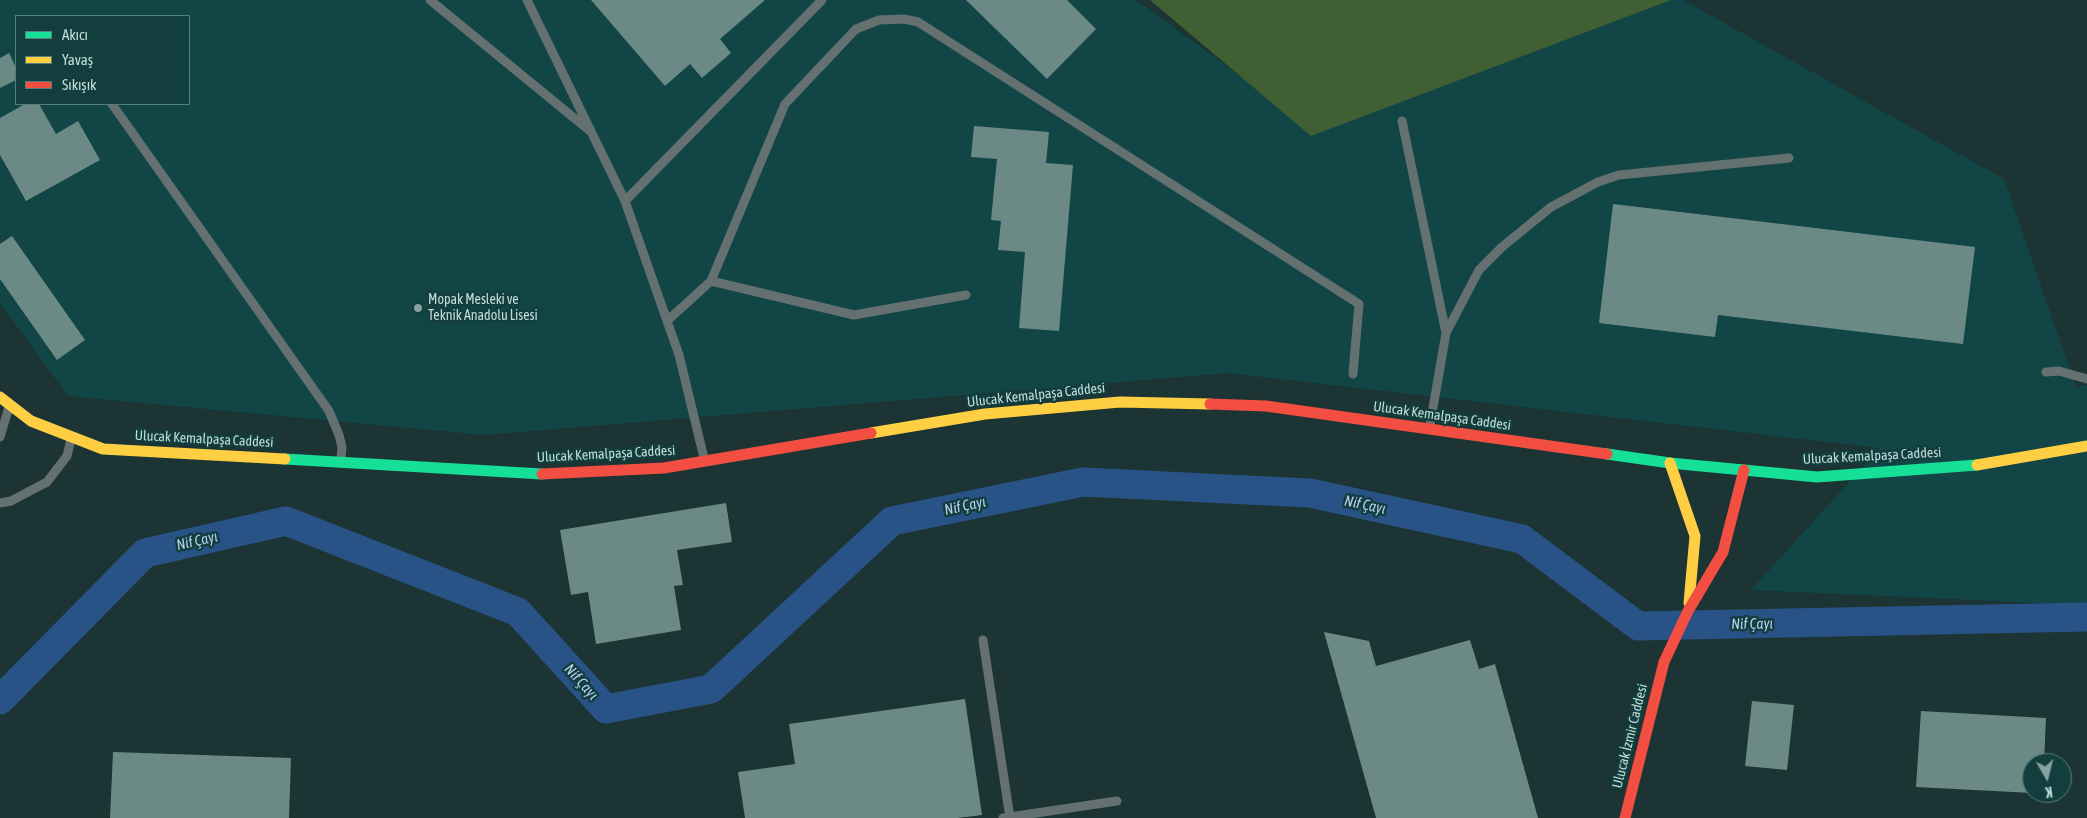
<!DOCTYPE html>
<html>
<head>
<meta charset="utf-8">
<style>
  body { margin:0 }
  #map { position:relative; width:2087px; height:818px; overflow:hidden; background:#1c3434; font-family:"Asap Condensed",sans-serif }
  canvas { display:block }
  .legend { position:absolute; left:15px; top:15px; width:175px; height:90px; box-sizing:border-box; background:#123e3e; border:1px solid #587d7d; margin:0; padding:6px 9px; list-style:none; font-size:15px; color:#c0dcdc }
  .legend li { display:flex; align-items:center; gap:10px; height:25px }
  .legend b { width:25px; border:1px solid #587d7d }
  .north { position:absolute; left:2022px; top:753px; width:50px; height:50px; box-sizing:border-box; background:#123e3e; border:1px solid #587d7d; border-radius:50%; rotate:172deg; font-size:14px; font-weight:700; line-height:20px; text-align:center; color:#c0dcdc }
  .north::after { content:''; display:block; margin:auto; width:18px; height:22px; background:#87a1a1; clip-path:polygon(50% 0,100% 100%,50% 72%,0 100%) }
</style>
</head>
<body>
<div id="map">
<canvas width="2087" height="818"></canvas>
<ul class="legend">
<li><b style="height:6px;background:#16e098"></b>Akıcı</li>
<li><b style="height:6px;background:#ffcf43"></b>Yavaş</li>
<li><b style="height:6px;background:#f24e42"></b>Sıkışık</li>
</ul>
<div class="north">K</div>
</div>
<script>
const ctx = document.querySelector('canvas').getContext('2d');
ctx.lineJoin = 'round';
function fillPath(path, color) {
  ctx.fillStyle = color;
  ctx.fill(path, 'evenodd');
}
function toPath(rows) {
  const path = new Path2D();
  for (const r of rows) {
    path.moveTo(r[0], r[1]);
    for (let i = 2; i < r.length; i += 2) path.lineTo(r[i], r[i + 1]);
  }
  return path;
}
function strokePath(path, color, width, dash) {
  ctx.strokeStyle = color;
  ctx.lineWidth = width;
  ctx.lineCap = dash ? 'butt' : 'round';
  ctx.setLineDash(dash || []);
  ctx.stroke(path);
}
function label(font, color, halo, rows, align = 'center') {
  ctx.font = font + ' "Asap Condensed",sans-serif';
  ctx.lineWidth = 5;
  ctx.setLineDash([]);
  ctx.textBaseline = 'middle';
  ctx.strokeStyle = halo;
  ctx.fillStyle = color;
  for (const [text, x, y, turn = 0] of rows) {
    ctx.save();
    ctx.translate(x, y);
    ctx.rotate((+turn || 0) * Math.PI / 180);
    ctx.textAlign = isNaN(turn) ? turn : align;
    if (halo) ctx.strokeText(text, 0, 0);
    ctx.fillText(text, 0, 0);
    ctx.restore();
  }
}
const built = toPath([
  [0,0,1136,0,1312,128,1630,0,1683,0,2004,179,2076,387,2087,385,2087,605,1751,590,1880,448,1228,373,484,435,68,396,0,303],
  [16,16,189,16,189,104,16,104]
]);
const green = toPath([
  [1150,0,1671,0,1311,136]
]);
const river = toPath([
  [0,700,145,553,286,521,518,612,606,709,711,689,892,521,1083,482,1310,493,1522,539,1638,626,2087,617]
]);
const building = toPath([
  [591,0,765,0,720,39,731,53,702,78,690,64,665,86],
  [966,0,1067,0,1096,29,1047,79],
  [9,53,16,68,16,80,0,88,0,58],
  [25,104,39,104,56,134,78,121,100,160,26,201,0,155,0,118],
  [974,126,1049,132,1046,163,1073,165,1059,331,1019,328,1025,252,998,250,1001,221,991,220,997,159,971,157],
  [1613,204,1975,247,1963,344,1718,315,1715,337,1599,323],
  [12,236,85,340,57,360,0,279,0,244],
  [726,503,732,542,677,550,683,585,674,586,681,630,596,644,588,592,571,595,560,530],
  [1324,632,1369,641,1376,666,1470,640,1479,669,1495,664,1538,818,1376,818],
  [965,699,982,815,958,818,745,818,738,772,795,764,789,724],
  [1752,701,1794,705,1787,770,1745,766],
  [1921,711,2046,718,2044,763,2032,763,2032,793,1916,787],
  [113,752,291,758,289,818,110,818]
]);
const lane = toPath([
  [430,0,590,131],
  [527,0,625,201,679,355,704,458],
  [112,104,329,411,339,435,342,447,341,459],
  [1402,121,1446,333,1430,425],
  [625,201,822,0],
  [711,281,854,315,966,295],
  [667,321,711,281,785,104,856,29,879,20,904,19,918,22,1359,304,1353,374],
  [1446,333,1479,270,1502,247,1551,207,1598,182,1619,175,1789,158],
  [2046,372,2059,371,2087,379],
  [0,437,9,407],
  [0,503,11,501,47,482,67,456,71,439],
  [983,640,1010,818],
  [1003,818,1117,801]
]);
const fast = toPath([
  [1607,454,1670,463,1817,477,1977,465],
  [285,459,542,474]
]);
const slow = toPath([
  [0,397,31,421,103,449,285,459],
  [871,433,985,414,1120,402,1210,404],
  [1670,463,1695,536,1689,603],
  [1977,465,2087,446]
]);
const jam = toPath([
  [1210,404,1266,406,1607,454],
  [542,474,664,468,871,433],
  [1625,818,1664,662,1688,611,1723,552,1744,470]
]);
const markers = [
  [418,308,5,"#87a1a1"]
];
const poiNames = [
  ["Mopak Mesleki ve",428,300],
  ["Teknik Anadolu Lisesi",428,316]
];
const streetNames = [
  ["Ulucak Kemalpaşa Caddesi",1036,395,-6],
  ["Ulucak Kemalpaşa Caddesi",1442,416,8],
  ["Ulucak Kemalpaşa Caddesi",204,439,3],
  ["Ulucak Kemalpaşa Caddesi",606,454,-3],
  ["Ulucak Kemalpaşa Caddesi",1872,456,-3],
  ["Ulucak İzmir Caddesi",1630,736,-76]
];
const waterNames = [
  ["Nif Çayı",1365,505,12],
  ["Nif Çayı",965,506,-12],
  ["Nif Çayı",197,541,-13],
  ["Nif Çayı",1752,624,-1],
  ["Nif Çayı",581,682,48]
];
fillPath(built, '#124646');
fillPath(green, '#406033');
strokePath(river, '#295387', 29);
fillPath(building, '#6b8a85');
strokePath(lane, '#657070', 9);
strokePath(fast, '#16e098', 11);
strokePath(slow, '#ffcf43', 11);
strokePath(jam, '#f24e42', 11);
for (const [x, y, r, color] of markers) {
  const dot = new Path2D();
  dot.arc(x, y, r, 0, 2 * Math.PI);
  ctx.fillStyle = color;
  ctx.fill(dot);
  strokePath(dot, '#123e3e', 2);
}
label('14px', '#c0dcdc', '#123e3e', poiNames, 'left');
label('14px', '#c0dcdc', '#123e3e', streetNames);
label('italic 15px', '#b6cff0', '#123e3e', waterNames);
</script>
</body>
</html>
